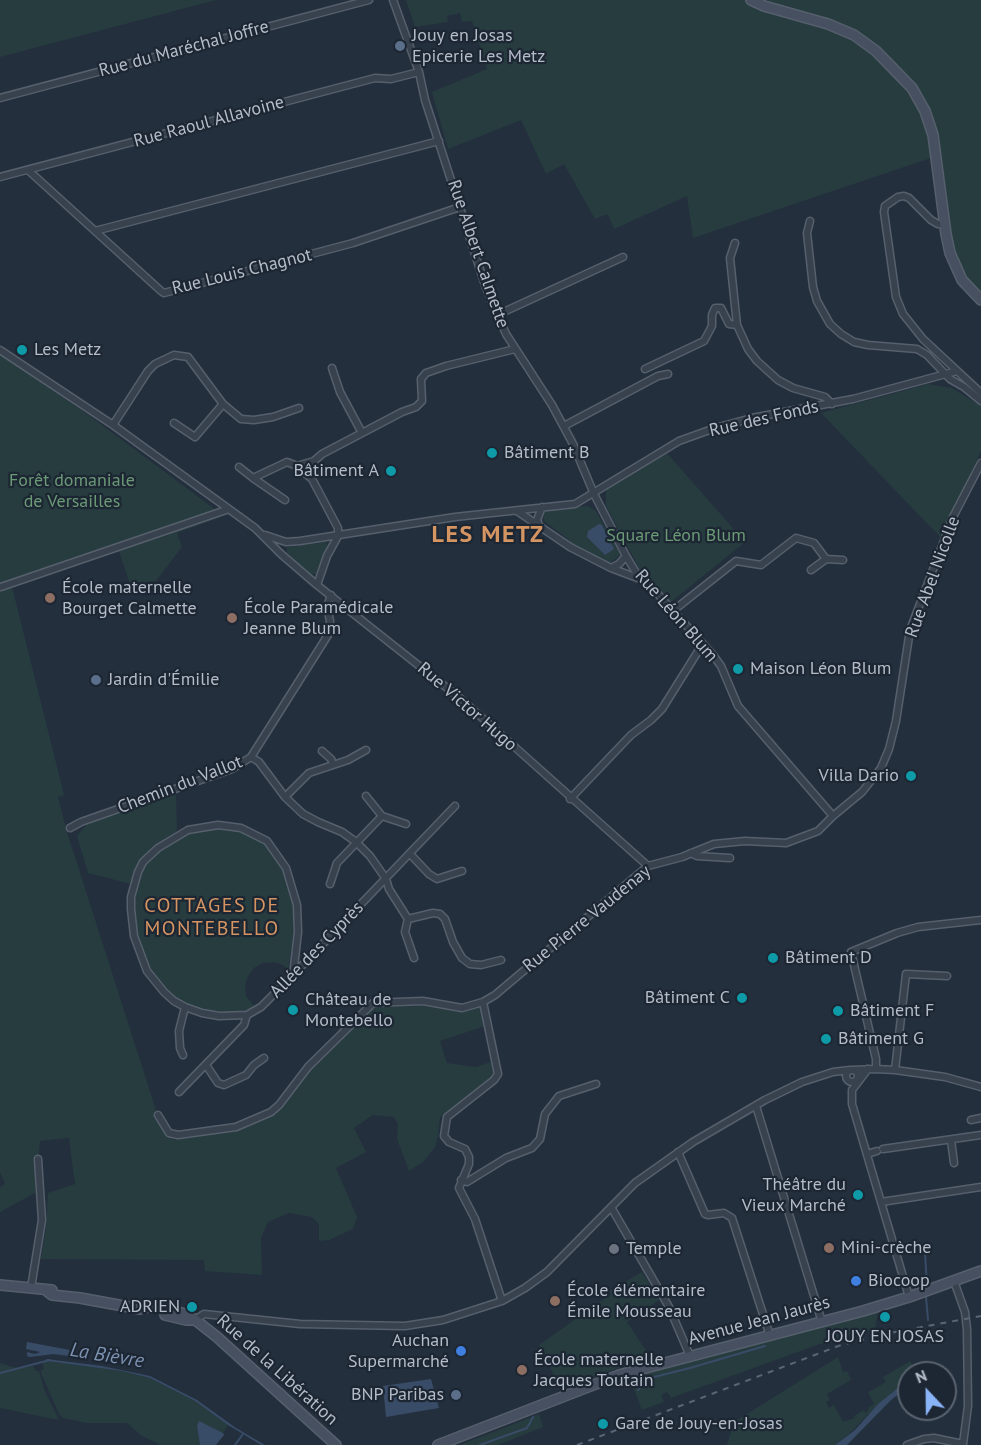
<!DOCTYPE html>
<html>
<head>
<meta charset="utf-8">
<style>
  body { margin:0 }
  #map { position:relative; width:981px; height:1445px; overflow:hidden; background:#242f3e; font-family:"PT Sans",sans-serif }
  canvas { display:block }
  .north { position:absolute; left:897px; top:1361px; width:60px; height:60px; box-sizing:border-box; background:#1d2633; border:2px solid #59626f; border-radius:50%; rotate:338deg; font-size:16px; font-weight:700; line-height:24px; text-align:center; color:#b4bcc9 }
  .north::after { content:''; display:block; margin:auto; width:21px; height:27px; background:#8ab4f8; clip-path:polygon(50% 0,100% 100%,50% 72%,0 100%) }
</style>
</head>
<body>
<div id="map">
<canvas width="981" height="1445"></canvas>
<div class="north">N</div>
</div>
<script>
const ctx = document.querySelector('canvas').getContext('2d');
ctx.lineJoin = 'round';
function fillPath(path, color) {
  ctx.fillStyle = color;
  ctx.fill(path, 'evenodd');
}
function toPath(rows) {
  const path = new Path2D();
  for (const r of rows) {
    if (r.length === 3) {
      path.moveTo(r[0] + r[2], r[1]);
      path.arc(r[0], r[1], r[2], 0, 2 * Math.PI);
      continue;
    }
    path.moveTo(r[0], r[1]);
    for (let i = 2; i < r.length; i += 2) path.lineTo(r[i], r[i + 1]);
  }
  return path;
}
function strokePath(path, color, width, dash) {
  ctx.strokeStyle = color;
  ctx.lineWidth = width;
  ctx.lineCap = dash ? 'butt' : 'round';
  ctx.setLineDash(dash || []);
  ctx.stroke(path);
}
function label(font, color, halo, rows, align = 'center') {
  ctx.font = font + ' "PT Sans",sans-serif';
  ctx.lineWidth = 4.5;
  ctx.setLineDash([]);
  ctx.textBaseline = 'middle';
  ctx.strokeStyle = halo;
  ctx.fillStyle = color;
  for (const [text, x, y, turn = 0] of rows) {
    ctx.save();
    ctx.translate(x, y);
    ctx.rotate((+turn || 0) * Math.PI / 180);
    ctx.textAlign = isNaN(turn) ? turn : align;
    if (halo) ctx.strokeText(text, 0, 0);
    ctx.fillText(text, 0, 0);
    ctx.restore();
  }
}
const green = toPath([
  [0,0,216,0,0,57],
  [406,0,981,0,981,292,964,278,951,240,942,156,931,158,693,238,687,196,614,229,608,214,595,219,564,164,546,174,521,120,448,149,432,92,487,69,472,21,462,22,460,13,447,16,448,22,415,27],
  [0,354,90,416,224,516,177,533,182,547,156,581,130,584,119,551,12,587,64,795,58,797,67,832,163,1132,174,1140,238,1130,273,1114,283,1106,311,1069,371,1009,383,1007,422,1006,462,1012,480,1007,485,1026,440,1041,447,1063,476,1067,493,1061,495,1074,440,1117,438,1136,435,1147,423,1162,409,1171,397,1139,398,1124,394,1117,373,1115,354,1128,366,1152,336,1168,357,1217,353,1229,329,1240,319,1241,319,1224,312,1217,289,1213,268,1222,261,1238,262,1275,205,1271,204,1260,41,1259,46,1228,48,1193,75,1184,69,1138,40,1141,35,1193,0,1212,0,1187,5,1184,0,1172],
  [928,384,952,388,981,406,981,451,942,539,821,413],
  [667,453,745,542,671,602,644,577,606,506,606,488],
  [587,506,595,510,619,552,619,556,608,564,571,545,569,540,543,520,545,510],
  [326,542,328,546,316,574,311,575,287,553,287,547],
  [176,794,177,831,146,853,138,864,131,884,88,873,77,836,87,824],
  [208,828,241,831,262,841,269,848,285,872,292,894,295,925,288,970,283,965,274,962,263,963,254,968,248,976,245,985,246,996,255,1007,242,1012,216,1012,201,1009,175,999,165,990,153,975,138,940,134,913,136,888,145,865,159,850,183,835],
  [642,1272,659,1300,627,1322,653,1361,618,1368,561,1390,539,1345,611,1294,609,1291],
  [878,1311,875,1329,817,1345,671,1398,667,1392,661,1395,664,1402,642,1410,632,1384,642,1375,693,1360],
  [838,1357,843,1372,847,1371,851,1380,827,1394,830,1400,826,1402,829,1408,834,1405,843,1422,855,1418,854,1416,864,1410,865,1413,868,1411,869,1407,874,1404,868,1392,886,1382,883,1377,910,1361,917,1373,909,1373,909,1379,877,1405,853,1430,835,1445,727,1445,734,1422],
  [47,1361,122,1371,150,1378,195,1401,228,1425,223,1433,200,1422,197,1426,200,1445,161,1445,142,1436,127,1423,87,1423,63,1418,59,1414,41,1373,41,1370,44,1369,42,1364],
  [0,1363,17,1368,33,1366,36,1371,39,1371,44,1389,59,1420,0,1408],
  [539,1414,543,1427,498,1445,460,1445]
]);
const water = toPath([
  [599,524,602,525,614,549,605,555,587,537,588,531],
  [27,1342,70,1350,69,1356,53,1354,30,1357,27,1356,27,1352,35,1354,40,1352,26,1349],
  [46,1359,102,1366,150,1376,197,1400,236,1428,265,1445,261,1445,228,1425,195,1401,150,1378,122,1371,47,1361],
  [431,1379,439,1408,386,1417,383,1386],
  [909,1379,909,1386,891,1400,847,1445,835,1445,855,1430,878,1404],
  [199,1421,223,1433,224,1435,216,1445,200,1445,197,1426]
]);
const stream = toPath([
  [927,1286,925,1253,927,1253],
  [926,1297,928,1320],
  [0,1373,50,1360],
  [638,1390,650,1378,690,1368,765,1346],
  [235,1445,243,1434],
  [480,1445,527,1428,533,1417]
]);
const street = toPath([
  [393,0,419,72,425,100,486,288,506,334,552,405,573,444,594,494,626,556,640,579,655,591,713,655,721,666,738,706,833,816],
  [0,98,369,0],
  [28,170,161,291,164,293,353,243,460,207],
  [0,177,375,78,391,79,419,72],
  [810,221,807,233,813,287,817,301,830,324,841,334,854,342,868,345,917,349,927,355,950,379,964,387,981,401],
  [944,224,938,224,931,220,909,198,904,196,898,197,885,206,884,212,896,297,903,314,923,339,981,393],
  [95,231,439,141],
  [735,243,730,258,737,325,748,349,757,361,778,380,793,388,825,397,832,404],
  [497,315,623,257],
  [0,350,113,425,255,528,281,554,317,585,461,699,648,866],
  [332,368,340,392,362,433],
  [645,369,704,341,712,326,712,315,715,308,721,308,729,324,737,325],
  [174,423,195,437,223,404],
  [113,425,148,371,155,364,174,355,188,357,223,404,241,419,254,420,273,417,299,408],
  [564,426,658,376,668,374],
  [297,466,314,461],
  [239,467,253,478],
  [285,500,253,478,287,462,297,466,312,479],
  [517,511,570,547,611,568,640,579],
  [539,525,537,520,542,507],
  [265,535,286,542,300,541,455,517,575,504,679,441,715,428,752,418,853,399,957,371],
  [338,536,338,528,312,479,314,461,322,454,402,412,416,407,422,401,421,379,426,373,446,366,515,349],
  [611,568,619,564,626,556],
  [811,570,826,559],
  [317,585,327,556,338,536],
  [1,587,229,509],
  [674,610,736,561,761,565,796,538,814,543,826,559,843,560],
  [322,751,331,759,333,764],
  [251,757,259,762,285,797,303,814,318,822,342,832,356,842,370,856,386,879,389,889,408,919,405,932,414,958],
  [285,797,309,773,348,760,366,750],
  [570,799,631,735,651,720,662,709,702,645],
  [382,816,406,824],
  [70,828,81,822,232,769,251,757,328,635,330,621,327,607,331,595],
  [691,853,697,856,730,858],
  [410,854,429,874,437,879,462,871],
  [330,884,337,863,382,816,366,796],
  [408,919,433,913,440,914,445,919,453,942,462,958,470,964,481,965,501,960],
  [483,1002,498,1074,494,1080,447,1117,444,1136,449,1142,465,1149,469,1157,469,1164,459,1188,475,1219,502,1301],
  [247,1015,219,1016,202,1013,185,1007,174,1001,164,992,147,971,134,936,131,909,131,897,138,872,143,862,158,848,188,830,218,825,241,828,267,841,286,868,297,905,298,932,293,975],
  [183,1055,180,1048,179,1031,185,1007],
  [206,1065,218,1083,224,1085,246,1075,254,1065,264,1058],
  [868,1069,852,1090,852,1104,909,1297],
  [876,1069,876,1059,851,952,897,933,918,927,981,920],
  [852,1076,6],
  [852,1070,876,1069,895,1070,945,1077,981,1087],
  [895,1070,906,974,947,976],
  [179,1092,244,1025,247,1015,261,1007,293,975,455,806],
  [756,1106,822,1322],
  [158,1115,169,1133,178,1135,236,1127,271,1112,279,1105,308,1067,373,1003,423,1001,462,1008,483,1002,495,995,648,866,682,857,714,844,745,841,786,843,818,831,833,816,862,792,881,768,889,749,896,721,910,630,953,517,981,463],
  [971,1120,981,1118],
  [951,1140,954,1163],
  [883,1149,981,1135],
  [678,1152,705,1214,708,1215,724,1213,732,1218,770,1336],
  [867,1154,877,1151],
  [461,1180,467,1182,506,1158,532,1148,540,1139,545,1114,559,1096,596,1084],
  [881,1202,981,1187],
  [611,1207,669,1307,690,1356],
  [954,1281,965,1312,967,1329,968,1406,963,1444],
  [31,1288,42,1220,38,1159],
  [195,1320,204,1314,300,1324,405,1326,443,1320,502,1301,525,1288,547,1272,635,1183,693,1142,765,1100,802,1082,833,1072,850,1070],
  [907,1445,924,1439,934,1438,963,1444]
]);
const secondary = toPath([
  [751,0,764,6,828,24,854,35,876,51,912,88,925,111,933,135,946,234,950,253,962,280,981,300],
  [0,1285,52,1290],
  [47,1291,52,1295,80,1298,140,1309],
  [135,1307,163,1308,189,1315,217,1337,336,1445],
  [165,1315,186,1320,195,1320],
  [438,1445,619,1375,863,1311,909,1297,981,1271]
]);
const rail = toPath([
  [577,1445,841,1345,895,1332,981,1316]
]);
const markers = [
  [400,46,6,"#5c6f8a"],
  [22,350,6,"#0f9aa8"],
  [492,453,6,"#0f9aa8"],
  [391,471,6,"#0f9aa8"],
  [50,598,6,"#8d6e63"],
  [232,618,6,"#8d6e63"],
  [738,669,6,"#0f9aa8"],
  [96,680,6,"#5c6f8a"],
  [911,776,6,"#0f9aa8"],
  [773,958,6,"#0f9aa8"],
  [742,998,6,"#0f9aa8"],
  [293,1010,6,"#0f9aa8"],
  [838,1011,6,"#0f9aa8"],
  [826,1039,6,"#0f9aa8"],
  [858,1195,6,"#0f9aa8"],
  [829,1248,6,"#8d6e63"],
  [614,1249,6,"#6b7280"],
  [856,1281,6,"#3f7fe0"],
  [555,1301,6,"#8d6e63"],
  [192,1307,6,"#0f9aa8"],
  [885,1317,6,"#0f9aa8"],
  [461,1351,6,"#3f7fe0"],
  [522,1370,6,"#8d6e63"],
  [456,1395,6,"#5c6f8a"],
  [603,1424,6,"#0f9aa8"]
];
const poiNames = [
  ["Jouy en Josas",412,36],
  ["Epicerie Les Metz",412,57],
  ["Les Metz",34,350],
  ["Bâtiment B",504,453],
  ["Bâtiment A",379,471,"right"],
  ["École maternelle",62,588],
  ["Bourget Calmette",62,609],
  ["École Paramédicale",244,608],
  ["Jeanne Blum",244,629],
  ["Maison Léon Blum",750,669],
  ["Jardin d'Émilie",108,680],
  ["Villa Dario",899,776,"right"],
  ["Bâtiment D",785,958],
  ["Bâtiment C",730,998,"right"],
  ["Château de",305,1000],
  ["Montebello",305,1021],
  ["Bâtiment F",850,1011],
  ["Bâtiment G",838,1039],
  ["Théâtre du",846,1185,"right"],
  ["Vieux Marché",846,1206,"right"],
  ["Mini-crèche",841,1248],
  ["Temple",626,1249],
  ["Biocoop",868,1281],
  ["École élémentaire",567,1291],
  ["Émile Mousseau",567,1312],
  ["ADRIEN",180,1307,"right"],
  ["JOUY EN JOSAS",885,1337,"center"],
  ["Auchan",449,1341,"right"],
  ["Supermarché",449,1362,"right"],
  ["École maternelle",534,1360],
  ["Jacques Toutain",534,1381],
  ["BNP Paribas",444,1395,"right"],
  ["Gare de Jouy-en-Josas",615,1424]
];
const streetNames = [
  ["Rue du Maréchal Joffre",184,49,-15],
  ["Rue Raoul Allavoine",209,122,-15],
  ["Rue Albert Calmette",478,254,71],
  ["Rue Louis Chagnot",242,272,-14],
  ["Rue des Fonds",764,419,-13],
  ["Rue Abel Nicolle",933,577,-70],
  ["Rue Léon Blum",676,616,49],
  ["Rue Victor Hugo",467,707,41],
  ["Chemin du Vallot",180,785,-21],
  ["Rue Pierre Vaudenay",587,919,-39],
  ["Allée des Cyprès",317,950,-46],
  ["Avenue Jean Jaurès",759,1321,-15],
  ["Rue de la Libération",277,1370,42]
];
const parkNames = [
  ["Forêt domaniale",72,481],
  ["de Versailles",72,502],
  ["Square Léon Blum",676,536]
];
const neighbourhoodNames = [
  ["COTTAGES DE",212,906],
  ["MONTEBELLO",212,929]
];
const waterNames = [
  ["La Bièvre",107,1356,9]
];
const districtNames = [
  ["LES METZ",488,535]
];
fillPath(green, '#263c3f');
fillPath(water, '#394c67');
strokePath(stream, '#394c67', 2);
strokePath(street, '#565f6c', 9);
strokePath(secondary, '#565f6c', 12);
strokePath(street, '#38414e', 6);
strokePath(secondary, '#465061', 9);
strokePath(rail, '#5a6575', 2, [6, 6]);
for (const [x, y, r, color] of markers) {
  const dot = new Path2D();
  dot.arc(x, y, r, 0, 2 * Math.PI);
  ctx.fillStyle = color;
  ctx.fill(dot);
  strokePath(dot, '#1d2633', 2);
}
label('18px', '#b4bcc9', '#1d2633', poiNames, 'left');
label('18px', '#b4bcc9', '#1d2633', streetNames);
label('18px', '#6b9a76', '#1d2633', parkNames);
ctx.letterSpacing = '1.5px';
label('20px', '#d59563', '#1d2633', neighbourhoodNames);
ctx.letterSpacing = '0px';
label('italic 20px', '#7c92b1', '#1d2633', waterNames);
ctx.letterSpacing = '1.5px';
label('bold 24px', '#d59563', '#1d2633', districtNames);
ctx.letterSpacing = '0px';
</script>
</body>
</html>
